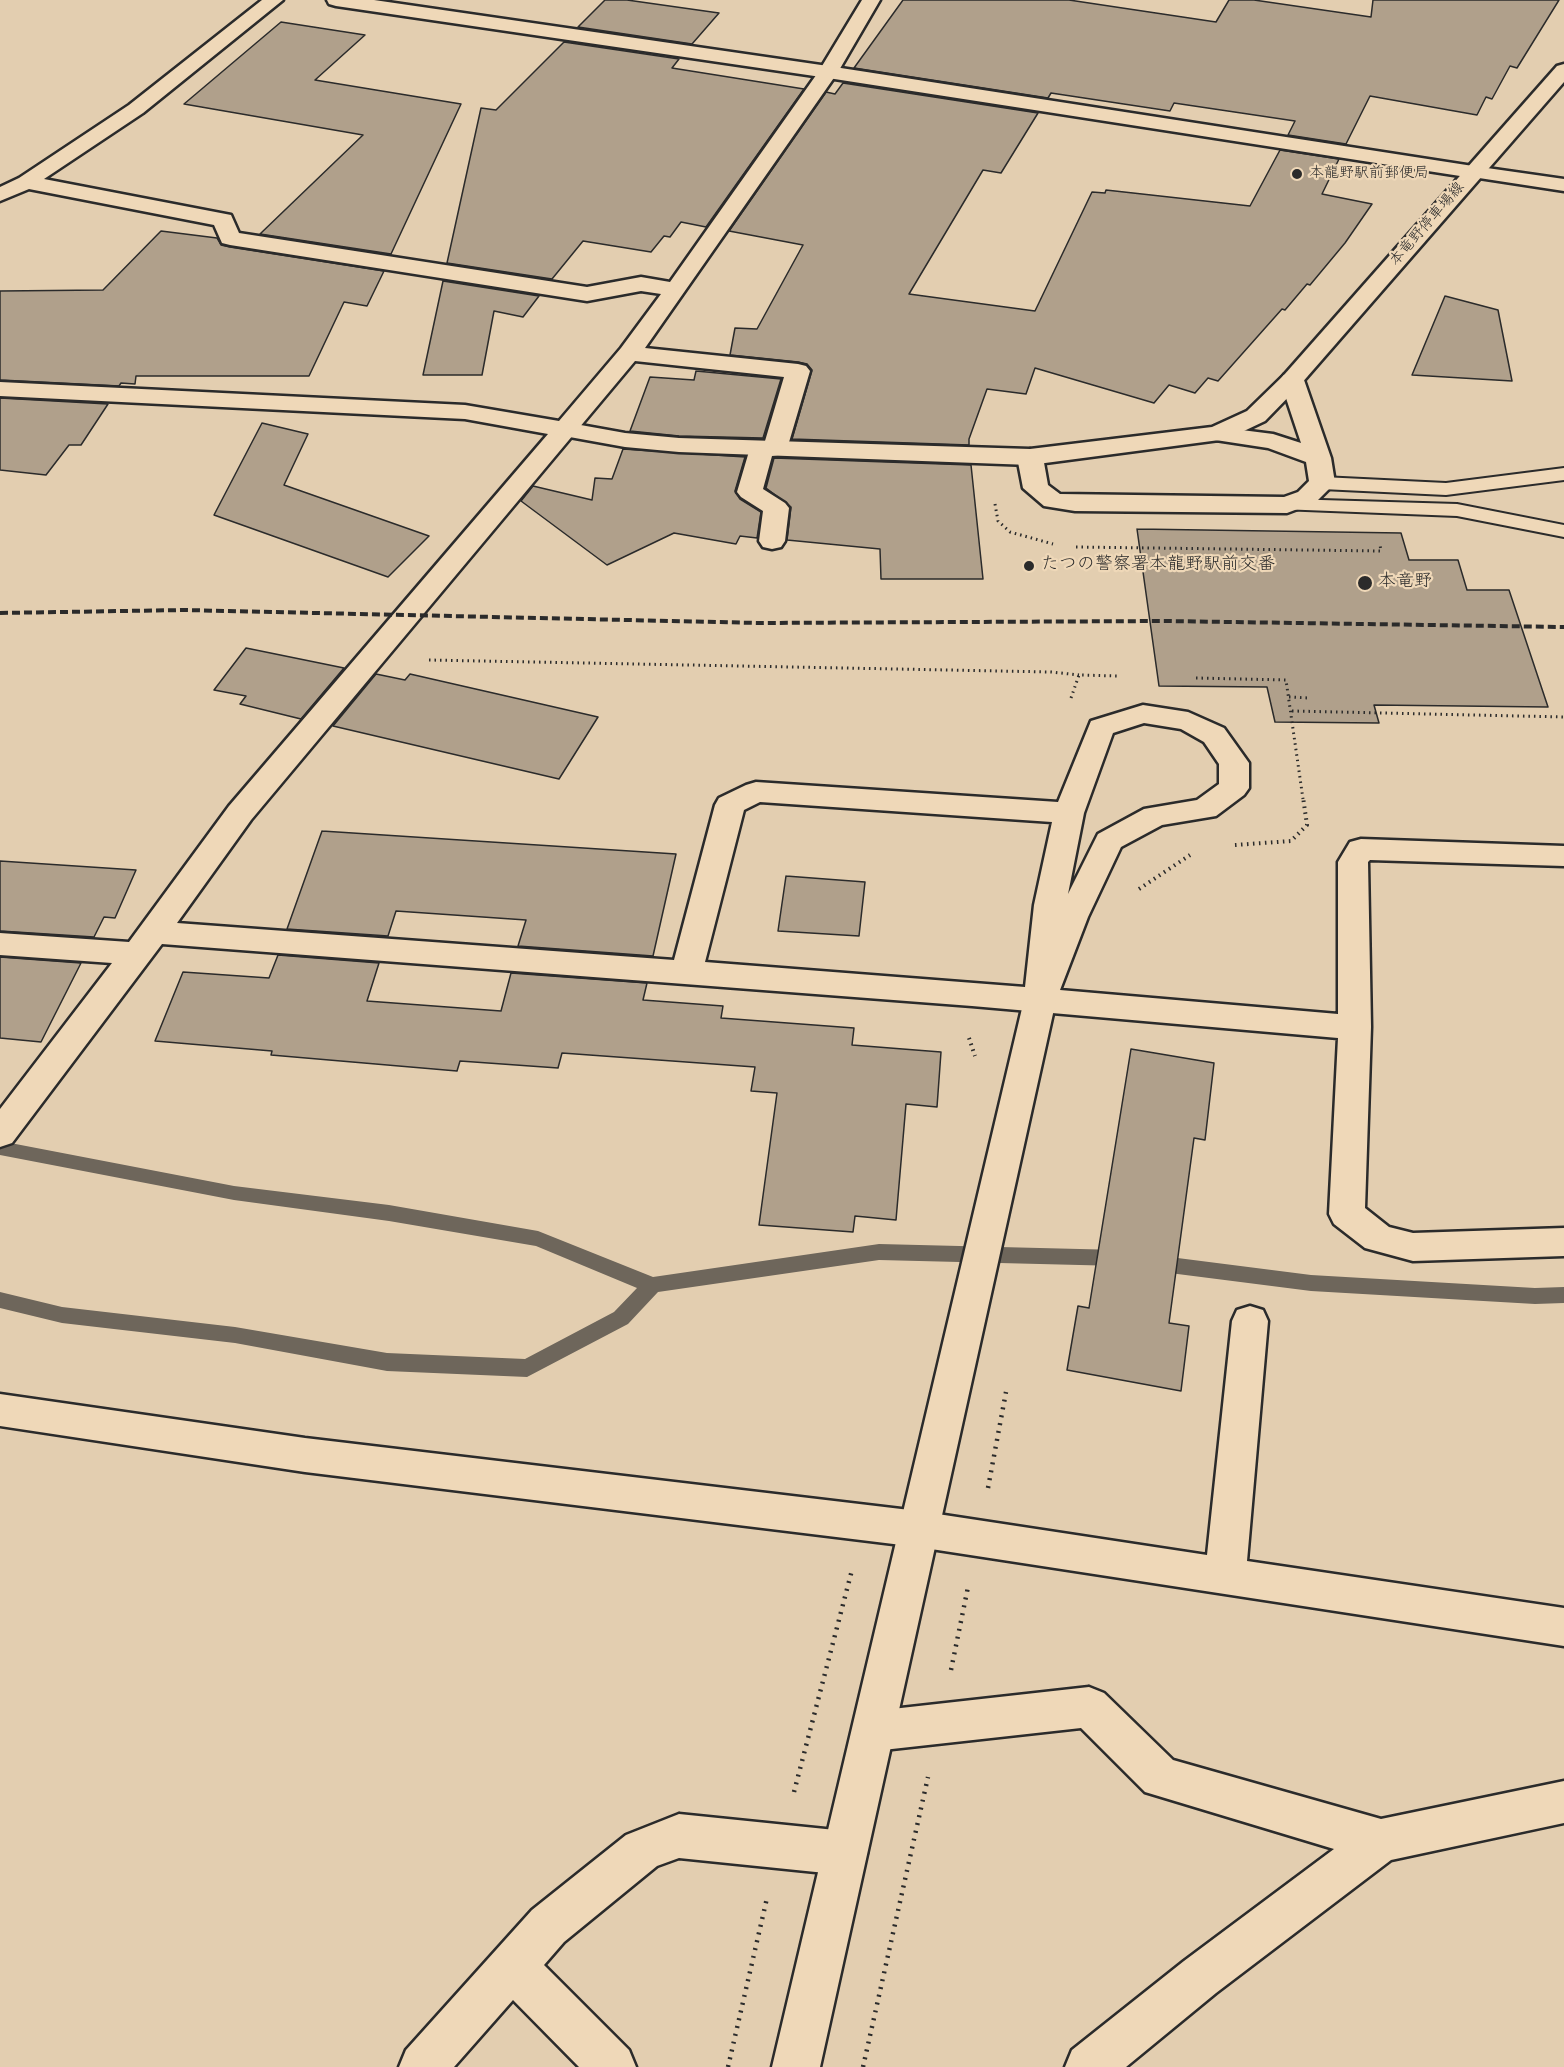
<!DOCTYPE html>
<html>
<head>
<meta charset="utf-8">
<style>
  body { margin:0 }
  canvas { display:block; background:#e3ceb0 }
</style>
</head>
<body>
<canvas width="1564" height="2067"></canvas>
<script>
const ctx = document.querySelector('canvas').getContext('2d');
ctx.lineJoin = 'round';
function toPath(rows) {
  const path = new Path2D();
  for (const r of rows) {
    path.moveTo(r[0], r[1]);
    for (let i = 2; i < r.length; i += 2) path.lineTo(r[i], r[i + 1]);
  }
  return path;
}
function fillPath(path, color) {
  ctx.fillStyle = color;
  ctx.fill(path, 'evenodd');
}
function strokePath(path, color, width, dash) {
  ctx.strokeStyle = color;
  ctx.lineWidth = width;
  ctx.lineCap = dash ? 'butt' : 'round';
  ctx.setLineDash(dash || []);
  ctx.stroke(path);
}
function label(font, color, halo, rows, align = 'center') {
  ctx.font = font + ' Kalam,"Klee One",sans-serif';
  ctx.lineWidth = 4.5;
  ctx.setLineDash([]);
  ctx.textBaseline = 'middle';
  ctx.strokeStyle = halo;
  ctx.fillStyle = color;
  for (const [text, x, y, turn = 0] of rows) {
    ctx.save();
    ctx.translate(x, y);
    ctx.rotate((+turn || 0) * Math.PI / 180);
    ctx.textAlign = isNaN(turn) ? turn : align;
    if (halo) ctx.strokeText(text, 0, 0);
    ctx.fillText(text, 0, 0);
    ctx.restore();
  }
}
const stream = toPath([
  [0,1141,234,1186,389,1205,538,1231,653,1277,879,1244,1120,1250,1127,1252,1130,1258,1127,1264,1120,1266,879,1260,658,1292,628,1324,527,1377,387,1371,235,1343,62,1323,0,1308,0,1292,62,1307,235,1327,387,1353,525,1359,614,1312,637,1288,536,1246,389,1221,234,1200,0,1155,0,1141],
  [1154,1255,1311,1275,1535,1288,1564,1287,1564,1303,1535,1304,1311,1291,1154,1271,1147,1269,1144,1263,1147,1257,1154,1255]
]);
const building = toPath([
  [605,0,627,0,719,13,692,44,578,27,605,0],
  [903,0,1069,0,1216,22,1229,0,1254,0,1371,17,1373,0,1559,0,1517,68,1510,66,1492,99,1486,97,1477,115,1370,96,1346,144,1288,135,1295,121,1174,103,1170,111,1051,93,1048,98,854,68,903,0],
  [281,22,365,35,315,80,461,104,391,254,260,234,363,135,184,104,281,22],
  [564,42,679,59,672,68,804,89,706,227,681,222,670,237,664,236,651,252,583,241,552,279,447,263,481,108,496,110,564,42],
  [843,83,1038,113,1001,173,983,170,909,294,1035,311,1092,192,1105,193,1106,190,1250,206,1280,150,1339,159,1322,194,1372,204,1345,243,1310,285,1307,284,1285,310,1282,309,1218,381,1208,378,1195,393,1169,385,1154,403,1035,368,1026,394,987,389,969,439,969,445,792,439,812,370,807,364,798,362,730,355,735,328,757,329,803,245,729,231,826,92,835,94,843,83],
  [161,231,217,238,221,245,230,247,384,271,367,306,344,302,309,376,136,376,135,384,121,383,119,386,0,380,0,291,103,290,161,231],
  [443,281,539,296,523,317,494,311,482,375,423,375,443,281],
  [1445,296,1498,310,1512,381,1412,375,1445,296],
  [696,371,781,379,763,438,679,436,630,431,650,377,694,380,696,371],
  [0,398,108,404,81,445,69,445,46,475,0,470,0,398],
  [262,423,308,434,284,485,429,536,388,577,214,515,262,423],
  [623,449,745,457,735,491,740,499,761,512,757,538,740,536,736,544,674,533,607,565,521,501,533,486,592,500,595,478,612,479,623,449],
  [774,458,971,465,983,579,881,579,880,549,787,540,791,507,766,488,774,458],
  [1137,529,1401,533,1409,560,1458,560,1467,590,1509,590,1548,707,1374,705,1379,723,1275,722,1267,687,1159,686,1137,529],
  [246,648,344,668,301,719,240,704,246,696,214,690,246,648],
  [376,674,405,680,410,674,598,717,559,779,333,726,376,674],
  [322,831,676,854,653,956,518,946,526,920,396,911,388,936,287,929,322,831],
  [0,861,136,870,115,918,104,917,94,937,0,931,0,861],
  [786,876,865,882,859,936,778,931,786,876],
  [278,955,379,963,367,1001,501,1011,511,973,647,983,643,1000,723,1006,721,1018,854,1028,852,1045,941,1052,937,1107,906,1104,896,1220,855,1216,853,1232,759,1225,777,1093,751,1091,755,1067,562,1053,558,1068,460,1061,457,1071,271,1055,272,1051,155,1041,183,972,269,978,278,955],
  [0,957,81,963,41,1042,0,1038,0,957],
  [1131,1049,1214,1063,1205,1140,1194,1138,1169,1323,1189,1326,1181,1391,1067,1370,1078,1306,1089,1308,1131,1049]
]);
const pathFar2 = toPath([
  [995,504,998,521,1010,532,1053,544],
  [1076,547,1381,551,1380,545],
  [429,660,1051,672,1079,675],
  [1196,678,1286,680,1303,799],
  [1289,697,1309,698],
  [1071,698,1079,675,1119,676],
  [1292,711,1564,717]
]);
const pathFar1 = toPath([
  [1235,845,1291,841,1307,825,1303,797],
  [1139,889,1190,855],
  [969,1038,975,1056]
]);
const path = toPath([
  [988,1488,1006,1392],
  [951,1670,968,1587],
  [794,1792,852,1570],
  [728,2067,767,1898],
  [863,2067,928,1777]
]);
const lane = toPath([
  [1564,468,1564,480,1446,495,1322,489,1315,487,1313,483,1315,479,1322,477,1446,483,1564,468],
  [1287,499,1457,504,1564,525,1564,537,1457,516,1280,509,1278,505,1280,501,1287,499]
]);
const street = toPath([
  [262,0,283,0,143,113,44,179,231,215,239,233,587,287,641,277,670,282,819,71,862,0,880,0,838,72,645,348,798,364,806,366,810,371,787,449,784,454,772,456,763,489,785,503,789,508,785,541,781,547,772,549,763,547,759,541,763,511,741,497,737,492,750,448,753,443,765,441,784,377,635,361,251,820,177,923,674,960,715,805,719,798,746,785,756,782,1058,802,1091,721,1143,705,1188,712,1224,728,1249,763,1249,788,1244,795,1216,816,1162,825,1121,847,1088,917,1060,990,1338,1014,1338,862,1350,842,1361,839,1564,846,1564,866,1370,860,1368,862,1371,1027,1365,1208,1389,1227,1413,1233,1564,1228,1564,1256,1413,1261,1365,1248,1334,1224,1329,1214,1338,1038,972,1006,162,944,12,1143,0,1147,0,1109,112,963,0,955,0,933,129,942,229,806,548,434,465,419,0,396,0,382,465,405,559,421,621,348,661,294,641,291,587,301,230,245,222,243,214,225,29,189,0,201,0,187,19,178,129,105,262,0],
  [1144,723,1181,729,1204,742,1219,764,1219,784,1197,800,1144,809,1098,834,1068,894,1084,813,1113,733,1144,723],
  [760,802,1052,822,1034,905,1025,987,705,962,744,810,760,802],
  [1473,166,1564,179,1564,191,1466,176,1462,172,1466,168,1473,166],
  [1292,373,1300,375,1304,380,1331,458,1335,483,1316,502,1287,513,1075,511,1044,506,1023,488,1017,457,1021,452,1030,449,1039,452,1043,457,1048,485,1060,494,1284,497,1298,492,1309,481,1306,462,1268,448,1209,439,1206,434,1209,429,1218,427,1273,434,1301,443,1280,380,1284,375,1292,373],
  [1250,1306,1263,1310,1268,1321,1247,1561,1564,1608,1564,1646,918,1547,305,1472,0,1426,0,1394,305,1438,918,1511,1207,1555,1232,1321,1237,1310,1250,1306],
  [1089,1687,1104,1693,1173,1760,1381,1819,1564,1781,1564,1823,1391,1860,1216,1993,1126,2067,1065,2067,1072,2050,1184,1961,1334,1849,1145,1792,1081,1728,874,1751,859,1745,853,1731,859,1717,874,1711,1089,1687],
  [679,1814,845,1831,861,1838,867,1853,861,1868,845,1875,679,1858,657,1866,564,1942,544,1965,629,2050,636,2067,579,2067,513,2000,454,2067,399,2067,406,2050,532,1910,626,1835,679,1814]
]);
const secondary = toPath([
  [327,0,374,0,828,66,1473,166,1480,168,1484,172,1480,176,1473,178,828,78,336,6,329,4,327,0],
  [1292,373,1300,375,1304,380,1300,385,1265,421,1227,439,1030,465,679,452,625,447,564,436,555,434,552,429,555,424,564,422,625,433,679,438,1030,449,1212,427,1247,411,1284,375,1292,373],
  [1040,988,1052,992,1056,1000,820,2067,772,2067,1024,1000,1028,992,1040,988]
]);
const primary = toPath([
  [1564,64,1564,82,1300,385,1292,387,1284,385,1280,380,1284,375,1557,66,1564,64]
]);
const rail = toPath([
  [0,613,184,610,760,623,1164,621,1564,627]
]);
const markers = [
  [1297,174,6,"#2b2b2b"],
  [1029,566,6,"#2b2b2b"],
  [1365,583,8,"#2b2b2b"]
];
const farPoinames = [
  ["本龍野駅前郵便局",1309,174]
];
const farStreetnames = [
  ["本竜野停車場線",1428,225,-49]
];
const poiNames = [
  ["たつの警察署本龍野駅前交番",1041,566],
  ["本竜野",1378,583]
];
fillPath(stream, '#6e665b');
fillPath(building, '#b0a08b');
strokePath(building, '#2b2b2b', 1.5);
strokePath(lane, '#2b2b2b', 4);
strokePath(street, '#2b2b2b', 5);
strokePath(secondary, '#2b2b2b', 5);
strokePath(primary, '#2b2b2b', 5);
strokePath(pathFar2, '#2b2b2b', 3, [1.5, 4]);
strokePath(pathFar1, '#2b2b2b', 4, [1.5, 4.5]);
strokePath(path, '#2b2b2b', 4.5, [2, 6]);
fillPath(lane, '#efd8b8');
fillPath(street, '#efd8b8');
fillPath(secondary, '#efd8b8');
fillPath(primary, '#efd8b8');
strokePath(rail, '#2b2b2b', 4, [8, 4]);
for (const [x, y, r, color] of markers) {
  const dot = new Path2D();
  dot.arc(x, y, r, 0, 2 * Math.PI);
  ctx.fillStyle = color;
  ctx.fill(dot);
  strokePath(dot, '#efd8b8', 2);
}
label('15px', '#2b2b2b', '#efd8b8', farPoinames, 'left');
label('15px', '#2b2b2b', '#efd8b8', farStreetnames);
label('18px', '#2b2b2b', '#efd8b8', poiNames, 'left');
</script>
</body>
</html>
